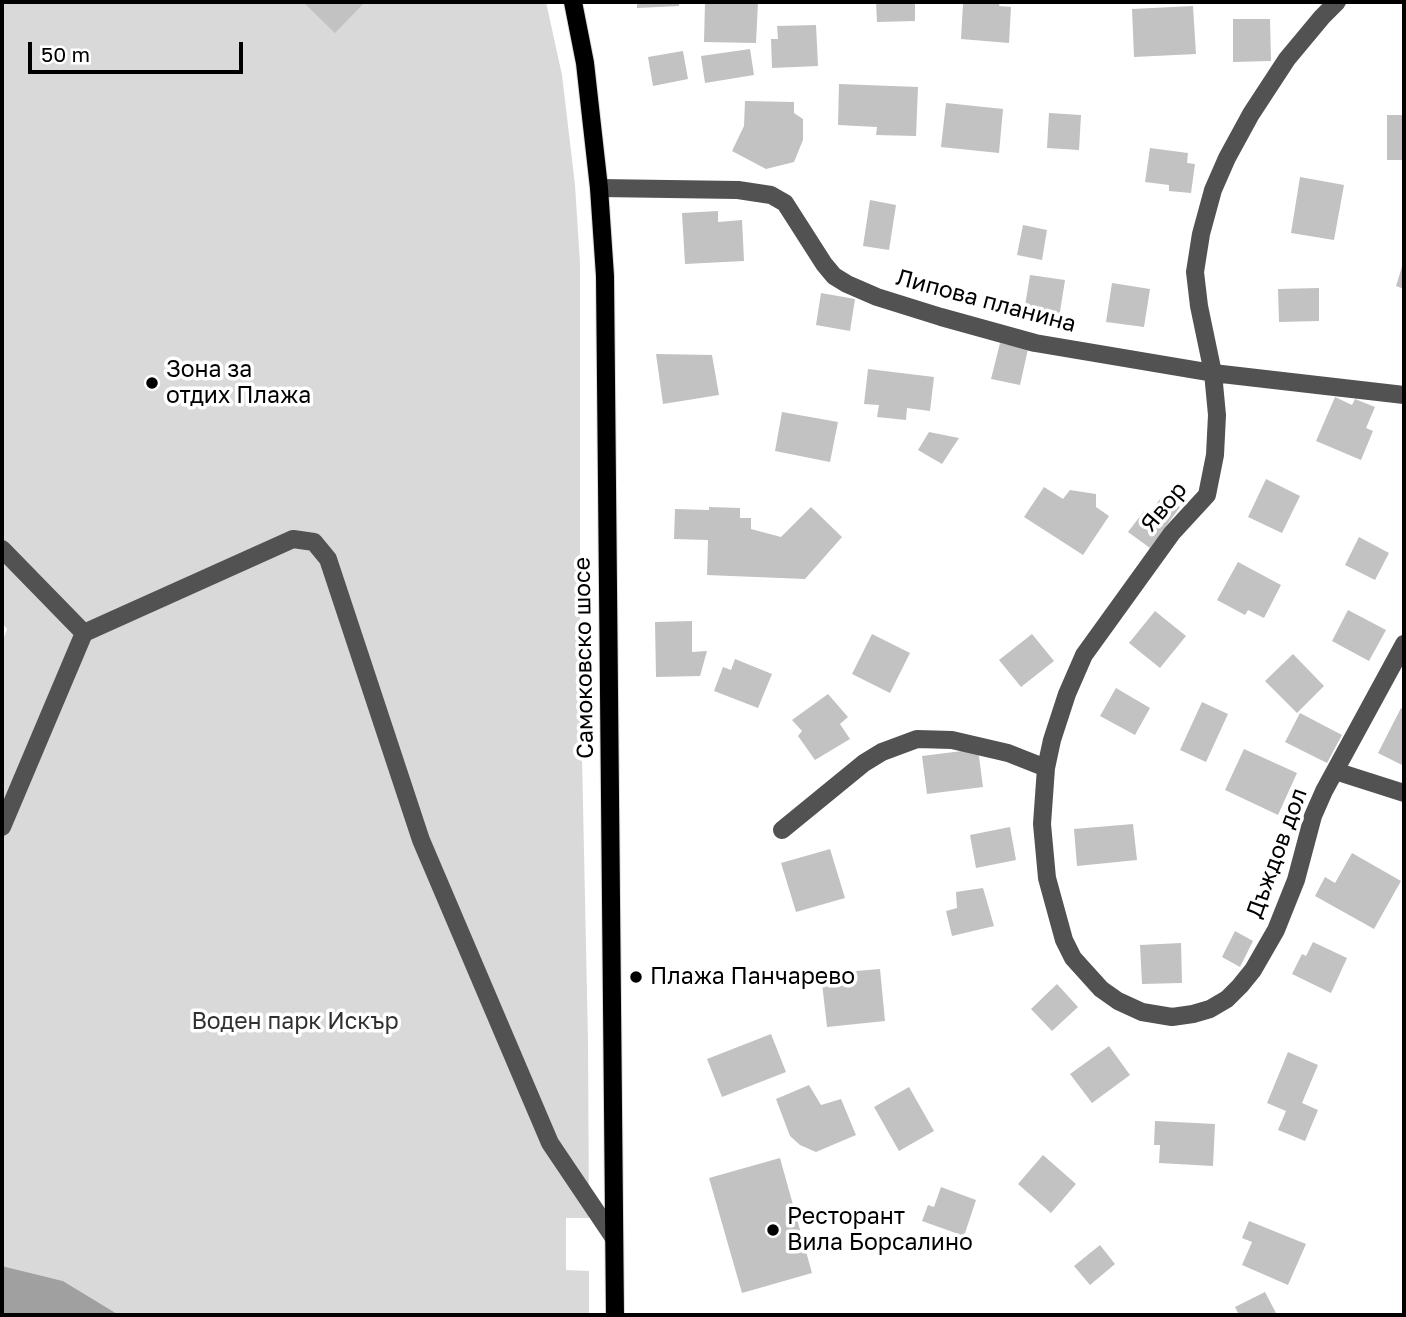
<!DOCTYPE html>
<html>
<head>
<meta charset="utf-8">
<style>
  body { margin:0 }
  #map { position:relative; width:1406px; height:1317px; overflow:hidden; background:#fff; font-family:"Golos Text",sans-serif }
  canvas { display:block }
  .frame { position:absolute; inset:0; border:4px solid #000; pointer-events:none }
  .scale { position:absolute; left:28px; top:42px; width:215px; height:32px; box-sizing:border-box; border:4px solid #000; border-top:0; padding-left:9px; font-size:21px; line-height:24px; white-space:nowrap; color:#000; -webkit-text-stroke:5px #fff; paint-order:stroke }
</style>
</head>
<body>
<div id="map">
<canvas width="1406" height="1317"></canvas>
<div class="frame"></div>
<div class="scale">50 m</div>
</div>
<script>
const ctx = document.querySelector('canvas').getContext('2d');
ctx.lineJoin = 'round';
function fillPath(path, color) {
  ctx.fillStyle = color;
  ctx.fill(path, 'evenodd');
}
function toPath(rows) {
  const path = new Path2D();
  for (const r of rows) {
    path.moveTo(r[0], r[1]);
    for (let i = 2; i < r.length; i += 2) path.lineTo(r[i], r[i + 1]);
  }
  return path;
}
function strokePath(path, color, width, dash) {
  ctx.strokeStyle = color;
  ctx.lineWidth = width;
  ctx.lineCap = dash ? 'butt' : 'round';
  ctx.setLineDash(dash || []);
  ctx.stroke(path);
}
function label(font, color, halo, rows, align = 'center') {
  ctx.font = font + ' "Golos Text",sans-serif';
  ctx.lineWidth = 7;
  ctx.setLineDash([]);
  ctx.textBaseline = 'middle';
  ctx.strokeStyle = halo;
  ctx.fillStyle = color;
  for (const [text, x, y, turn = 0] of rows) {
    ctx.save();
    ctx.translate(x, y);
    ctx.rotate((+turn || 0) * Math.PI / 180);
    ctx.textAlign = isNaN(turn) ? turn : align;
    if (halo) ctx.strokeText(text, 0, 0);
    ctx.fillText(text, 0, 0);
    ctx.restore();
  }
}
const green = toPath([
  [2,2,546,2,562,75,575,185,580,263,580,662,588,1041,589,1218,566,1218,566,1270,589,1271,589,1315,119,1315,63,1281,2,1266,2,643,7,629,2,623]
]);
const water = toPath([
  [2,1266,63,1281,119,1315,2,1315]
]);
const building = toPath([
  [303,2,365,2,335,33],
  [637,2,679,2,679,6,637,8],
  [705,2,758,2,756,43,704,42],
  [876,2,915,2,915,21,877,22],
  [974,2,1000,2,999,6,1011,7,1009,43,961,39,963,4,974,4],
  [1193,6,1196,54,1134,57,1132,9],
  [1233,19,1270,19,1271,61,1233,62],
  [816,25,818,66,772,68,771,39,778,39,777,26],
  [750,49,754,75,705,83,701,56],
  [683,51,688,79,653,86,648,57],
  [839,84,918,87,916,136,876,135,877,127,838,125],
  [745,101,794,102,794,113,803,119,803,140,794,162,766,169,732,151,744,126],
  [946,103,1003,109,999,153,941,147],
  [1049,113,1081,115,1079,150,1047,148],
  [1387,115,1404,115,1404,160,1387,160],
  [1150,148,1188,153,1187,163,1195,164,1191,193,1169,191,1169,185,1145,182],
  [1300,177,1344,185,1334,240,1291,233],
  [870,200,896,205,889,250,863,246],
  [718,211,718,222,742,220,744,261,685,264,682,213],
  [1023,225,1047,230,1042,260,1017,255],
  [1404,260,1404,289,1396,286],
  [1030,275,1065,280,1059,318,1024,312],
  [1112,283,1150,289,1144,327,1106,322],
  [1319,288,1319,321,1279,322,1278,289],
  [821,293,855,299,850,331,816,325],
  [1000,343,1028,349,1020,385,991,379],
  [656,354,712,355,719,395,663,404],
  [868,369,934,377,930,411,907,408,906,420,877,417,879,405,864,404],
  [1335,397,1352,405,1355,399,1375,407,1366,428,1373,431,1361,460,1316,441],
  [782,412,838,422,830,462,775,451],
  [929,432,959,438,942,464,918,450],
  [1266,479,1300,496,1282,533,1248,517],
  [1044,487,1063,499,1070,490,1096,494,1096,507,1109,516,1083,555,1024,517],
  [1163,495,1180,507,1150,548,1128,532,1144,511,1148,515],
  [709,507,740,508,740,518,751,518,751,529,781,537,811,507,842,537,805,579,707,575,708,540,674,539,675,509,709,510],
  [1359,537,1389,553,1375,580,1345,565],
  [1238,562,1281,585,1264,618,1248,610,1245,615,1217,600],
  [1348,610,1386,630,1369,661,1332,641],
  [1155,611,1186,636,1160,668,1129,643],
  [692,621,692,652,707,651,700,676,656,677,655,622],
  [872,634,910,653,890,693,852,674],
  [1032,634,1054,661,1021,687,999,660],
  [1293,654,1324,686,1297,713,1265,681],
  [735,659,772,674,758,708,714,691,723,667,731,670],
  [1116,688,1150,708,1135,735,1100,716],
  [828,694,848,717,840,724,850,739,815,760,798,736,802,731,792,720],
  [1202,702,1228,714,1206,762,1180,750],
  [1401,708,1404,710,1404,766,1378,753],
  [1300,713,1342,735,1327,763,1285,742],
  [978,749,983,787,927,794,922,756],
  [1244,749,1297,773,1278,815,1225,790],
  [1133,824,1137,860,1077,866,1074,829],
  [1010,827,1016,860,976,868,970,835],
  [830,849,845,898,796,912,781,863],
  [1352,853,1401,881,1374,929,1315,896,1325,877,1335,883],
  [983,888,994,926,952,936,946,911,957,908,956,892],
  [1235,931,1253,941,1240,967,1222,957],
  [1313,942,1347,958,1331,993,1292,974,1302,954,1306,956],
  [1181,943,1182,983,1142,984,1140,945],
  [880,969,885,1021,827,1027,821,974],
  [1057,984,1078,1007,1052,1031,1031,1009],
  [771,1034,786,1072,722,1097,707,1059],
  [1109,1046,1130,1075,1092,1103,1070,1074],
  [1288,1052,1318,1065,1302,1103,1318,1110,1305,1141,1278,1130,1286,1111,1267,1103],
  [809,1085,821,1105,841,1099,856,1135,816,1152,800,1145,790,1136,776,1099],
  [909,1087,934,1131,899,1151,874,1107],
  [1155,1121,1215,1124,1213,1166,1159,1163,1160,1145,1154,1145],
  [1043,1155,1076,1184,1051,1213,1018,1184],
  [780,1158,812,1273,742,1293,709,1178],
  [941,1187,976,1200,964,1236,922,1221,928,1205,934,1207],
  [1249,1221,1306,1244,1288,1285,1242,1265,1252,1242,1242,1238],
  [1100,1245,1115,1264,1090,1285,1074,1266],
  [1265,1292,1277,1315,1239,1315,1235,1307]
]);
const minor = toPath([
  [1337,2,1322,17,1287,59,1251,114,1227,158,1213,190,1201,234,1195,272,1199,306,1213,373,1217,415,1215,455,1207,495,1172,533,1084,655,1067,694,1052,740,1046,768,1042,824,1047,878,1064,940,1073,958,1101,989,1118,1001,1142,1012,1172,1017,1193,1014,1210,1009,1227,999,1240,986,1253,970,1276,930,1296,880,1313,816,1324,791,1404,644],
  [599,188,738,190,771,195,785,203,824,264,834,276,847,284,877,297,941,317,1035,343,1213,373,1404,395],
  [2,549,84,633],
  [1335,771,1404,793],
  [2,827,84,633,293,539,314,542,328,559,421,840,550,1143,614,1238],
  [782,830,864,763,882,752,917,739,952,740,1008,753,1046,768]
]);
const major = toPath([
  [573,2,585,63,599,188,605,276,615,1315]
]);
const markers = [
  [152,383,7,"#000"],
  [636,977,7,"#000"],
  [773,1230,7,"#000"]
];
const streetNames = [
  ["Липова планина",986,301,15],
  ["Явор",1164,507,-50],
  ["Самоковско шосе",584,658,-91],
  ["Дъждов дол",1277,853,-70]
];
const poiNames = [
  ["Зона за",166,370],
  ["отдих Плажа",166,396],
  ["Плажа Панчарево",650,977],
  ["Ресторант",787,1217],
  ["Вила Борсалино",787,1243]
];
const parkNames = [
  ["Воден парк Искър",295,1022]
];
fillPath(green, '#d9d9d9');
fillPath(water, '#a0a0a0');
fillPath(building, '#c2c2c2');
strokePath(major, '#dbdbdb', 20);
strokePath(minor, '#525252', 18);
strokePath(major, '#000', 18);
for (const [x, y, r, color] of markers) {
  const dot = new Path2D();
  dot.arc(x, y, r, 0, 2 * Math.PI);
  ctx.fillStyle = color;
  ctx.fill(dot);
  strokePath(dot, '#fff', 2.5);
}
label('23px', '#000', '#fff', streetNames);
label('23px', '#000', '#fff', poiNames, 'left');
label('23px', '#303030', '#fff', parkNames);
</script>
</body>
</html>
